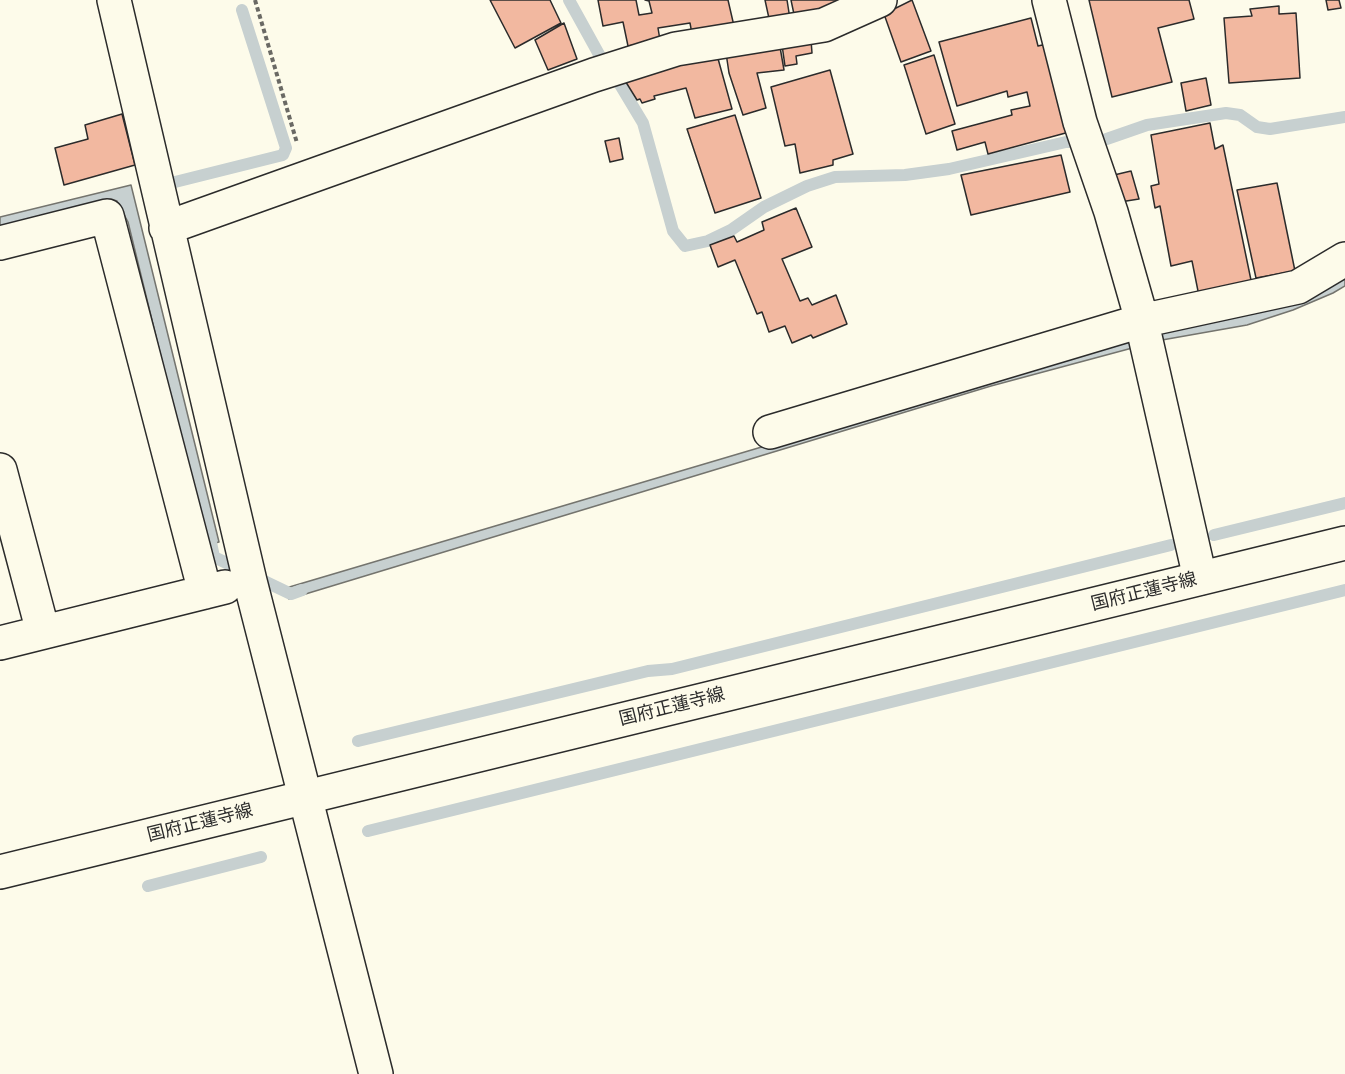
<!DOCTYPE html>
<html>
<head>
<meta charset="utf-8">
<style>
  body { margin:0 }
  canvas { display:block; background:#fdfbea }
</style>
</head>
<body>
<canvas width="1345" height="1074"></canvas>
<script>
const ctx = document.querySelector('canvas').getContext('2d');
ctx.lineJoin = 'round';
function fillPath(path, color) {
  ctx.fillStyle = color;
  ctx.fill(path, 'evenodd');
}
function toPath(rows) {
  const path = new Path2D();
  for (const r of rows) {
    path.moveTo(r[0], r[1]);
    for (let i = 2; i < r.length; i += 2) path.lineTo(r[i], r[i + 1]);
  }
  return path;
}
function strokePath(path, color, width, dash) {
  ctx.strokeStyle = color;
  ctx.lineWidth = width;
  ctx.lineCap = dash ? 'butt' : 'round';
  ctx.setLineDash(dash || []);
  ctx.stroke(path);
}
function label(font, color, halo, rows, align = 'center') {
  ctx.font = font + ' "PT Sans Narrow","Noto Sans JP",sans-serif';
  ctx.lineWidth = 4.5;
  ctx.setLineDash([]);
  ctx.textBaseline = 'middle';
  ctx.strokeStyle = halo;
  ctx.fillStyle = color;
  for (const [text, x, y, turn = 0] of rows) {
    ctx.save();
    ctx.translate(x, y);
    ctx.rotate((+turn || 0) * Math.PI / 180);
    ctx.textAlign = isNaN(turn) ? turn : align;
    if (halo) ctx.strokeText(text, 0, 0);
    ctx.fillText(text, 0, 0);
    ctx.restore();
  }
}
const water = toPath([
  [131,185,219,542,207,545,128,222,117,201,111,199,0,226,0,217,131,185],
  [1345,276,1345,286,1333,293,1293,310,1247,325,1162,340,991,386,289,599,286,588,1109,344,1245,315,1289,301,1345,276]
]);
const stream = toPath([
  [569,0,601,58],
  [619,83,643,123,673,231,685,246,708,241,731,230,764,207,807,186,835,177,905,175,949,169,1066,142,1077,142],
  [1098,142,1147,125,1226,113,1240,115,1257,127,1270,129,1345,117],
  [171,183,283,155,286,148,242,10],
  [208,528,214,557,291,594,302,590],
  [1214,535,1345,503],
  [358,741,648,671,672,669,1171,545],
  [368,831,1345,590],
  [148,886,261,857]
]);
const building = toPath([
  [490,0,550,0,561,23,515,48,490,0],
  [598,0,636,0,639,15,652,13,649,1,645,0,728,0,734,26,692,34,690,23,658,28,660,40,628,46,623,22,603,26,598,0],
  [765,0,787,0,790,19,770,23,765,0],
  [791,0,836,0,838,7,795,19,791,0],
  [912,0,931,51,901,62,884,14,912,0],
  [1089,0,1189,0,1194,19,1158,28,1172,82,1112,97,1089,0],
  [1326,0,1339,0,1341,8,1328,10,1326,0],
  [1279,6,1279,14,1296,13,1300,78,1229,83,1224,18,1252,16,1250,9,1279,6],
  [1031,18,1038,46,1051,43,1073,131,988,154,985,142,957,150,952,131,1012,115,1011,110,1030,106,1027,92,1008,97,1007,91,957,106,939,42,1031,18],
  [564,23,577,59,548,70,535,40,564,23],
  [811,40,812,53,796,56,797,64,785,66,782,45,811,40],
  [780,47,784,70,757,73,766,108,743,115,729,73,726,53,780,47],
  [717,55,732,109,695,118,686,88,654,96,655,99,642,103,640,99,637,100,624,79,717,55],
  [934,55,955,124,926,134,904,65,934,55],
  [830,70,853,154,833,160,833,165,800,173,795,144,785,146,771,87,830,70],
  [1206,78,1211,105,1186,111,1181,83,1206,78],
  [122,114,135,165,64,185,55,148,88,139,85,125,122,114],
  [735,115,761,198,715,213,687,129,735,115],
  [1210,123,1215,149,1223,145,1252,285,1199,296,1192,261,1171,266,1160,206,1155,208,1151,186,1159,184,1151,135,1210,123],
  [619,138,623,159,610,162,605,141,619,138],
  [1061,155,1070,192,971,215,961,175,1061,155],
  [1131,171,1139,199,1120,202,1114,175,1131,171],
  [1277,183,1295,271,1256,278,1237,190,1277,183],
  [796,208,812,247,782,259,800,301,808,298,812,305,836,295,847,324,813,338,811,335,792,343,785,326,769,332,762,312,757,314,735,260,718,267,710,245,734,236,737,242,764,230,762,222,796,208]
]);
const path = toPath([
  [255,0,297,143]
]);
const street = toPath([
  [114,0,250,581,376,1074],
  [1049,0,1080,122,1111,212,1139,310,1200,578],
  [166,228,594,75,676,49,824,25,880,0],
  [0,243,107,216,205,592],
  [770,432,1141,321,1298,287,1345,259],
  [0,470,43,632],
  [0,643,225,587]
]);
const secondary = toPath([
  [0,872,1345,543]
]);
const streetNames = [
  ["国府正蓮寺線",1144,592,-14],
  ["国府正蓮寺線",672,707,-14],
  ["国府正蓮寺線",200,823,-14]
];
fillPath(water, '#c7d0d0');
strokePath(water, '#74746e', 1.5);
strokePath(stream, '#c7d0d0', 12);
fillPath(building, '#f2b8a0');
strokePath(building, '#2b2b2b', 1.5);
strokePath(street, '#2b2b2b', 36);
strokePath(secondary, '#2b2b2b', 36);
strokePath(path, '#6a6964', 4, [4.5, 3]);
strokePath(street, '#fdfbea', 33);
strokePath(secondary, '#fdfbea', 33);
label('18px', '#2b2b2b', '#fdfbea', streetNames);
</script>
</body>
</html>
